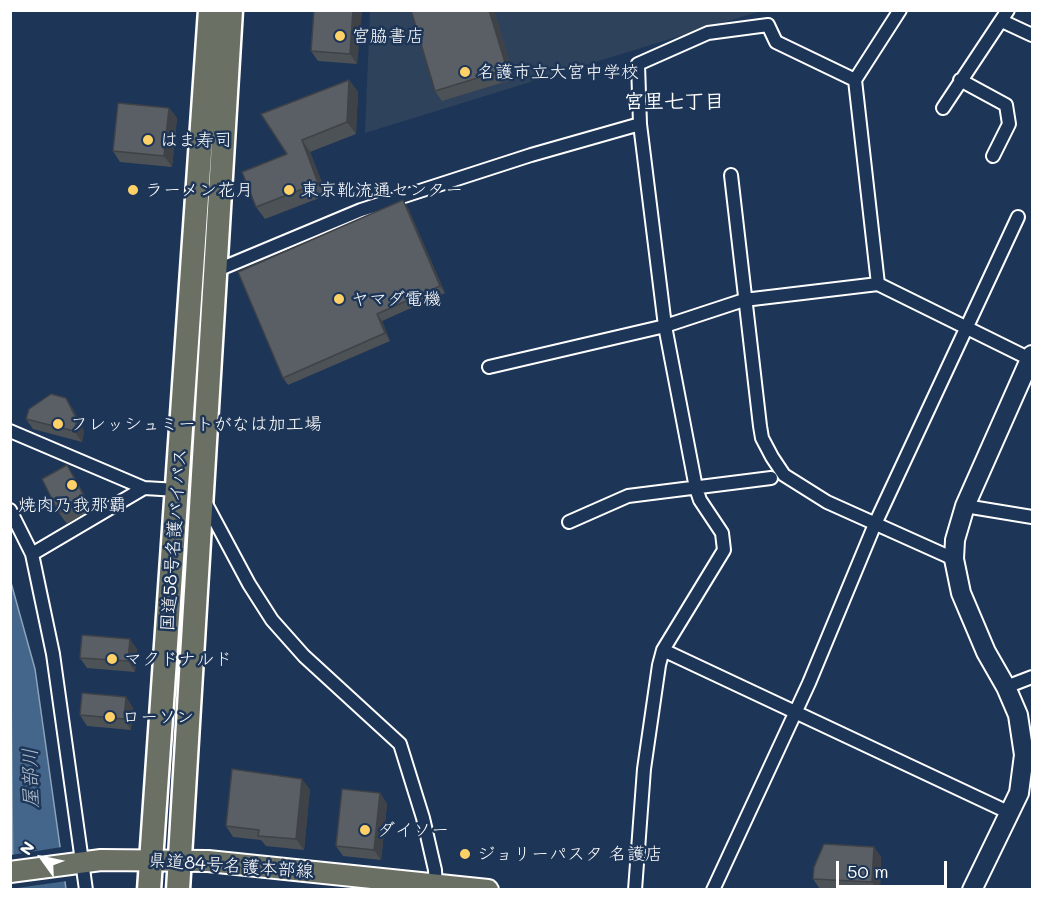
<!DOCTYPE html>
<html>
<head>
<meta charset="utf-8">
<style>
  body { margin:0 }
  #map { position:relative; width:1043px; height:900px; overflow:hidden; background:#1d3557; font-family:Mali,sans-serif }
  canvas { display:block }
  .frame { position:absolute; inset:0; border:12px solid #fff; pointer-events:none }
  .north { position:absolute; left:12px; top:828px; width:60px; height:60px; -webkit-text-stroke:4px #1d3557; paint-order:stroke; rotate:303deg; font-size:16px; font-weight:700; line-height:24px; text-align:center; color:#fff }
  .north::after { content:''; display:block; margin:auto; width:21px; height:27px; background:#fff; clip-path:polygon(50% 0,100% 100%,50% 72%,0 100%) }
  .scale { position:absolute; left:836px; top:861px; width:111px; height:27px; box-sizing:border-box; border:3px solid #fff; border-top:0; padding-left:8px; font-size:18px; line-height:21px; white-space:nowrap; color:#fff; -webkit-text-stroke:4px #1d3557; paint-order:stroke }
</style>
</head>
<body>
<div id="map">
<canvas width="1043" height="900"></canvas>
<div class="frame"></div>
<div class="north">N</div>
<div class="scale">50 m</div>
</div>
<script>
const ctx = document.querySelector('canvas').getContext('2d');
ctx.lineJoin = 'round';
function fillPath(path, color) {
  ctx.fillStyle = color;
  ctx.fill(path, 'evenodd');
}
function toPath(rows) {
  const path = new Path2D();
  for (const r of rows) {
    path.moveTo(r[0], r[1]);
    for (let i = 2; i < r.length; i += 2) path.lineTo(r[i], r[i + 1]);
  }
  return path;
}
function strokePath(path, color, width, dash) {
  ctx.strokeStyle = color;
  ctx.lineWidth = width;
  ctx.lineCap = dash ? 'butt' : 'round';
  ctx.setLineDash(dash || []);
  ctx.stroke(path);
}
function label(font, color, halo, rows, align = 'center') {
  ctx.font = font + ' Mali,"Klee One",sans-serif';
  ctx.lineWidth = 5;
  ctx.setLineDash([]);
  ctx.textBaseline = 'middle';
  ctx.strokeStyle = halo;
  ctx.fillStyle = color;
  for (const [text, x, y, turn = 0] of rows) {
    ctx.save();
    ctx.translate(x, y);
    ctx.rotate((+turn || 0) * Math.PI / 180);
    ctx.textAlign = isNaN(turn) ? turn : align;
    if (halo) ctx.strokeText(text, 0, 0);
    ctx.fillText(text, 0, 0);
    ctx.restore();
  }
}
const built = toPath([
  [370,11,761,11,365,133]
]);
const water = toPath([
  [10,579,35,669,66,889,13,889,10,579]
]);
const pier = toPath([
  [62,847,67,881,10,889,11,855]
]);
const street = toPath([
  [1002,21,1032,35],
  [960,80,1006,105,1009,124,993,156],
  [943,108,1008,10],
  [731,175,760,426,762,438,772,457,784,475,827,502,954,559],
  [215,271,361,210,531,155,640,124,638,64,708,33,768,25,776,42,855,80],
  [878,284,855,80,900,10],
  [489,367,665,326,744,300,878,284,1030,359],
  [10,431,144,488,178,490],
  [204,500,249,584,272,620,304,656,400,744,423,818,435,870,436,890],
  [965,506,1032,517],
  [10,510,32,554,53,654,86,890],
  [569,522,628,496,771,478],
  [32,554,144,488],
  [663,650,1010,813],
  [1006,687,1032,677],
  [635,890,644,769,659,665,663,650,724,550,722,533,700,500,696,488,665,326,640,124],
  [713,890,809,683,875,524,1018,217]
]);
const secondary = toPath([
  [972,890,1019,793,1024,755,1018,715,1006,687,986,652,961,593,954,559,955,540,965,506,1032,355]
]);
const primary = toPath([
  [10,872,101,860,208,861,488,890]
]);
const highway = toPath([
  [149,890,210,10],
  [178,890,231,10]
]);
const wall = toPath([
  [362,10,357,64,318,61,311,51],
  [411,10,494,10,514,79,442,101,435,91],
  [349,80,358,92,356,134,310,152,327,195,265,219,256,207,287,154],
  [169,108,177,118,172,167,120,162,113,151],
  [408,208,445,293,382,321,390,341,288,385,283,378],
  [73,409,84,431,82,442,33,429,26,419],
  [74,476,92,509,67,524,59,513],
  [137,649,135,672,87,668,80,658],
  [126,697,133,708,131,730,87,726,80,715],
  [310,789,304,850,266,846,261,840,233,837,226,826],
  [380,793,387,804,381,860,343,856,336,846],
  [874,847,881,857,880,890,820,889,813,879]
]);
const shadedWall = toPath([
  [353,10,362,10,357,64,350,54],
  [489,10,494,10,514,79,507,69],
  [349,80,358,92,356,134,347,122],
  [169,108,177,118,172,167,164,156],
  [302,140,310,152,327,195,318,183],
  [403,200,408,208,445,293,440,286],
  [377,314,382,321,390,341,385,333],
  [66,398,73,409,84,431,82,442,74,431],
  [67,465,74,476,92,509,85,498],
  [130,639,137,649,135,672,128,661],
  [126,697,133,708,131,730,124,719],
  [302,779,310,789,304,850,296,839],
  [380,793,387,804,381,860,374,850],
  [874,847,881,857,880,890,877,890,872,882]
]);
const building = toPath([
  [314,10,353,10,350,54,311,51,314,10],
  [411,10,489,10,507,69,435,91,411,10],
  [349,80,347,122,302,140,318,183,256,207,242,172,287,154,261,114,349,80],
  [118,103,169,108,164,156,113,151,118,103],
  [403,200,440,286,377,314,385,333,283,378,238,272,403,200],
  [51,394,66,398,77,420,74,431,26,419,29,409,51,394],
  [67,465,85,498,59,513,42,479,67,465],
  [82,635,130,639,128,661,80,658,82,635],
  [82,693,126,697,124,719,80,715,82,693],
  [232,769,302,779,296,839,258,836,259,830,226,826,232,769],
  [342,789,380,793,374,850,336,846,342,789],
  [824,844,874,847,872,882,813,879,814,867,824,844]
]);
const markers = [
  [340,36,6,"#ffd166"],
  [465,72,6,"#ffd166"],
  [148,140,6,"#ffd166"],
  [133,190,6,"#ffd166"],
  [289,190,6,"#ffd166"],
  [339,299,6,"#ffd166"],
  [58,424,6,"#ffd166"],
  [72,485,6,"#ffd166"],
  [112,659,6,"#ffd166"],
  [110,717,6,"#ffd166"],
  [365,830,6,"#ffd166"],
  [465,854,6,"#ffd166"]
];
const poiNames = [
  ["宮脇書店",352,36],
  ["名護市立大宮中学校",477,72],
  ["はま寿司",160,140],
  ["ラーメン花月",145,190],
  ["東京靴流通センター",301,190],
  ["ヤマダ電機",351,299],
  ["フレッシュミートがなは加工場",70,424],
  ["焼肉乃我那覇",72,505,"center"],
  ["マクドナルド",124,659],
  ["ローソン",122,717],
  ["ダイソー",377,830],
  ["ジョリーパスタ 名護店",477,854]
];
const streetNames = [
  ["国道58号名護バイパス",174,540,-86],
  ["県道84号名護本部線",231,866,4]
];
const neighbourhoodNames = [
  ["宮里七丁目",674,102]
];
const waterNames = [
  ["屋部川",31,778,-91]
];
fillPath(built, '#2f425b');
fillPath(water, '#43668a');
strokePath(water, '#8ea3b9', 1.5);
fillPath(pier, '#1d3557');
strokePath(street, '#fff', 16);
strokePath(secondary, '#fff', 22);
strokePath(primary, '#fff', 24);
strokePath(highway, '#fff', 27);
strokePath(street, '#1d3557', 12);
strokePath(secondary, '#1d3557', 18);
strokePath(primary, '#6b7065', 20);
strokePath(highway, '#6b7065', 22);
fillPath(wall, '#4d5257');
fillPath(shadedWall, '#3f4247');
fillPath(building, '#5a5f65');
strokePath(building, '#3f4247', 1.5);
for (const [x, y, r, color] of markers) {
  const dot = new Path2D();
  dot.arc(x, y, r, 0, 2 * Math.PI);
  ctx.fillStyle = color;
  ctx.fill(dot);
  strokePath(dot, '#1d3557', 2);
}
label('18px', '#fff', '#1d3557', poiNames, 'left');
label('18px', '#fff', '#1d3557', streetNames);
label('bold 20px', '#fff', '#1d3557', neighbourhoodNames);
label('italic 20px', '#b4c2d0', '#1d3557', waterNames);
</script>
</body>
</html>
